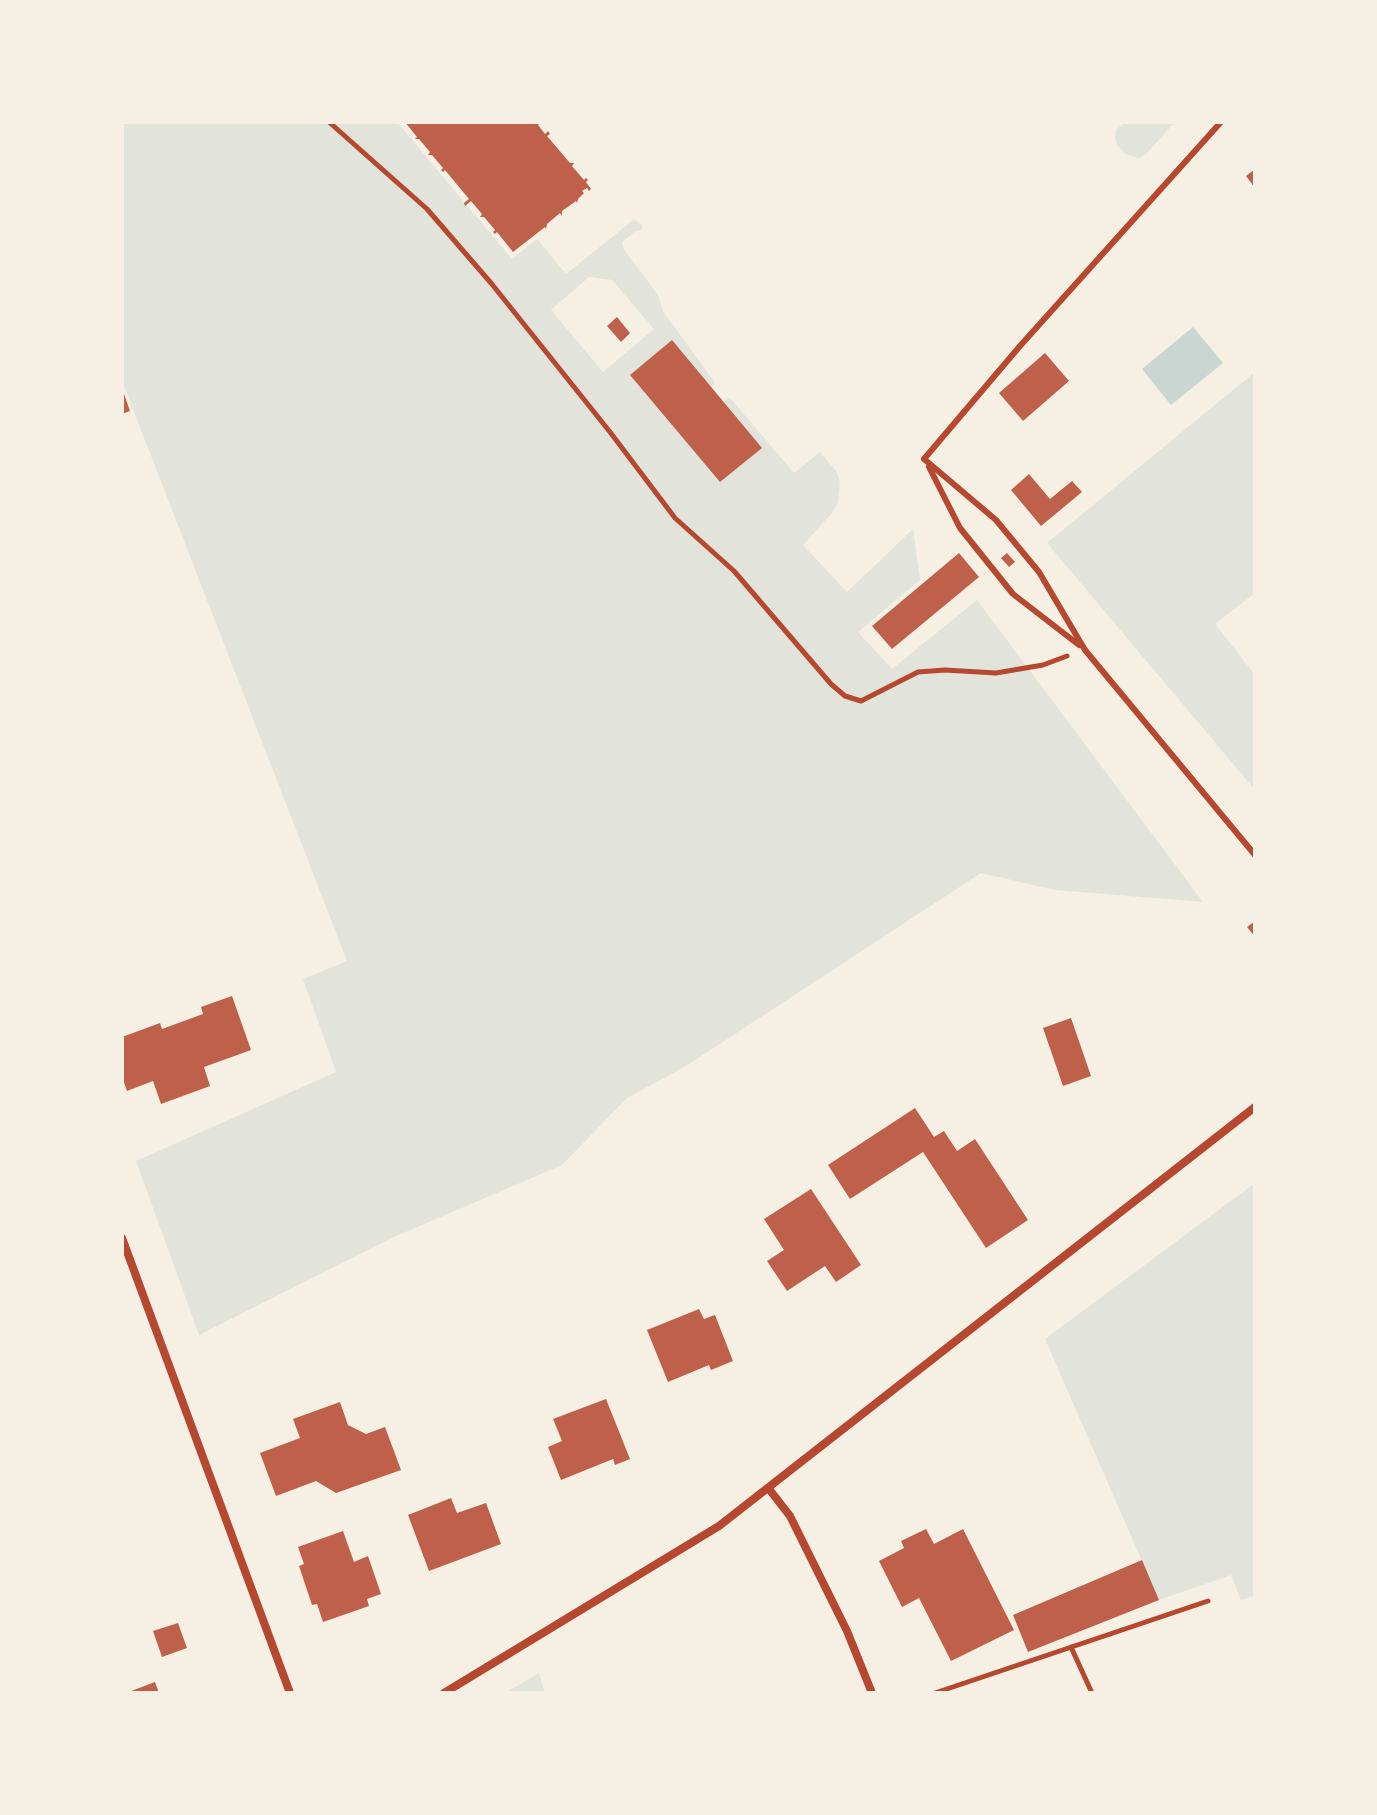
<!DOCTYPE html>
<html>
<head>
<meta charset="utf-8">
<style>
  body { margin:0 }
  #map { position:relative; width:1377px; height:1815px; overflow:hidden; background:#f6efe4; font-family:"IBM Plex Sans",sans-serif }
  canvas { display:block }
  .frame { position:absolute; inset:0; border:124px solid #f6efe4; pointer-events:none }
</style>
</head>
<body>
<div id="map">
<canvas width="1377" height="1815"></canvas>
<div class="frame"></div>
</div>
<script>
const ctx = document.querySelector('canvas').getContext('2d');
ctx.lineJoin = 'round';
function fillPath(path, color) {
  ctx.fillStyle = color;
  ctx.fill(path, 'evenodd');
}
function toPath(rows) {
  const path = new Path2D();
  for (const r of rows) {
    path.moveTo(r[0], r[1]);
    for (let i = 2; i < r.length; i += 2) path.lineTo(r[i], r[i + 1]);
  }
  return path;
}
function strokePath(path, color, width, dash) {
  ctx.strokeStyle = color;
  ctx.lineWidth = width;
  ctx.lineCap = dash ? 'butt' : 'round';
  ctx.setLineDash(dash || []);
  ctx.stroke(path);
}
const green = toPath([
  [122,122,397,122,512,259,537,239,566,274,633,220,638,222,643,226,642,230,634,232,622,242,623,248,658,295,664,313,714,381,715,384,711,387,723,402,728,398,731,399,794,473,820,452,836,471,840,482,838,503,833,512,803,545,847,592,913,529,920,580,858,632,892,669,977,600,1203,902,1055,890,981,873,686,1066,627,1098,562,1165,394,1237,199,1335,136,1161,336,1072,303,979,347,961,122,381],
  [589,277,612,280,654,329,603,372,551,310],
  [1125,122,1173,122,1174,123,1146,154,1139,158,1125,154,1117,145,1115,137,1116,130],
  [1255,372,1255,593,1215,624,1255,675,1255,790,1047,543],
  [1255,1183,1255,1595,1241,1600,1231,1575,1159,1600,1045,1339],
  [539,1673,545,1693,505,1693]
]);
const water = toPath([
  [1193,327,1223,363,1171,405,1142,369]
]);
const building = toPath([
  [405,122,541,122,538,125,545,134,548,131,550,134,547,136,570,163,574,163,572,166,584,180,586,178,588,180,586,182,591,189,589,191,587,188,582,191,584,193,578,199,577,203,576,201,562,211,562,216,560,213,547,224,546,229,545,227,513,252,497,232,495,234,493,232,495,230,484,217,480,217,482,214,471,201,465,206,464,203,469,199,445,170,443,172,441,170,443,168,432,155,428,155,430,152,419,139,415,139,417,137],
  [1255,169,1255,188,1246,176],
  [617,317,630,333,621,342,607,326],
  [672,340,762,448,720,482,630,375],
  [1045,353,1069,381,1023,421,999,393],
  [122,388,130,411,122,414],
  [1029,474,1050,499,1072,481,1082,492,1041,526,1011,490],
  [959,553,979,577,892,649,872,626],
  [1007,553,1015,562,1009,567,1001,558],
  [1255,921,1255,937,1247,927],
  [232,996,251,1050,204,1067,210,1086,161,1104,153,1081,127,1091,122,1077,122,1037,160,1023,162,1029,203,1014,201,1007],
  [1071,1018,1091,1076,1063,1086,1043,1028],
  [915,1108,934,1137,944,1131,957,1151,975,1139,1028,1220,986,1248,923,1152,850,1199,828,1165],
  [811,1189,861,1265,836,1282,825,1266,787,1291,767,1261,784,1250,764,1219],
  [699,1309,704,1319,715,1315,733,1361,711,1370,709,1365,668,1382,647,1330],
  [606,1399,630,1459,615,1465,613,1459,561,1480,548,1447,562,1441,553,1419],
  [340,1402,348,1425,366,1434,385,1427,401,1470,336,1493,316,1481,276,1496,260,1453,300,1438,293,1419],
  [451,1498,457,1513,486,1503,501,1544,429,1571,408,1515],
  [926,1529,934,1544,963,1529,1014,1630,951,1661,919,1598,902,1607,879,1561,904,1548,901,1541],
  [343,1531,354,1562,368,1556,381,1594,367,1599,369,1606,323,1622,317,1604,312,1605,299,1566,304,1564,298,1547],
  [1142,1560,1159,1600,1028,1652,1013,1615],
  [178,1623,187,1648,162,1657,153,1631],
  [155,1682,159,1693,126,1693]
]);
const path = toPath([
  [329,122,427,209,491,283,610,432,675,518,734,571,831,684,845,696,861,701,918,672,945,670,996,673,1043,665,1067,656],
  [1071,1647,1092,1693],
  [935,1693,1208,1601]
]);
const service = toPath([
  [924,459,996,520,1039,572,1085,650,1255,855],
  [924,459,1020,346,1221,122],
  [929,467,960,528,1013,594,1079,645]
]);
const minor = toPath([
  [122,1238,290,1693],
  [769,1489,790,1516,847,1631,872,1693],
  [444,1693,719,1526,1255,1107]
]);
fillPath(green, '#e2e4dc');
fillPath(water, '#c9d6d2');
fillPath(building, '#bf614a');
strokePath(path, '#b5482f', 5);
strokePath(service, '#b5482f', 6);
strokePath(minor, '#b5482f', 8);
</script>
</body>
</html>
